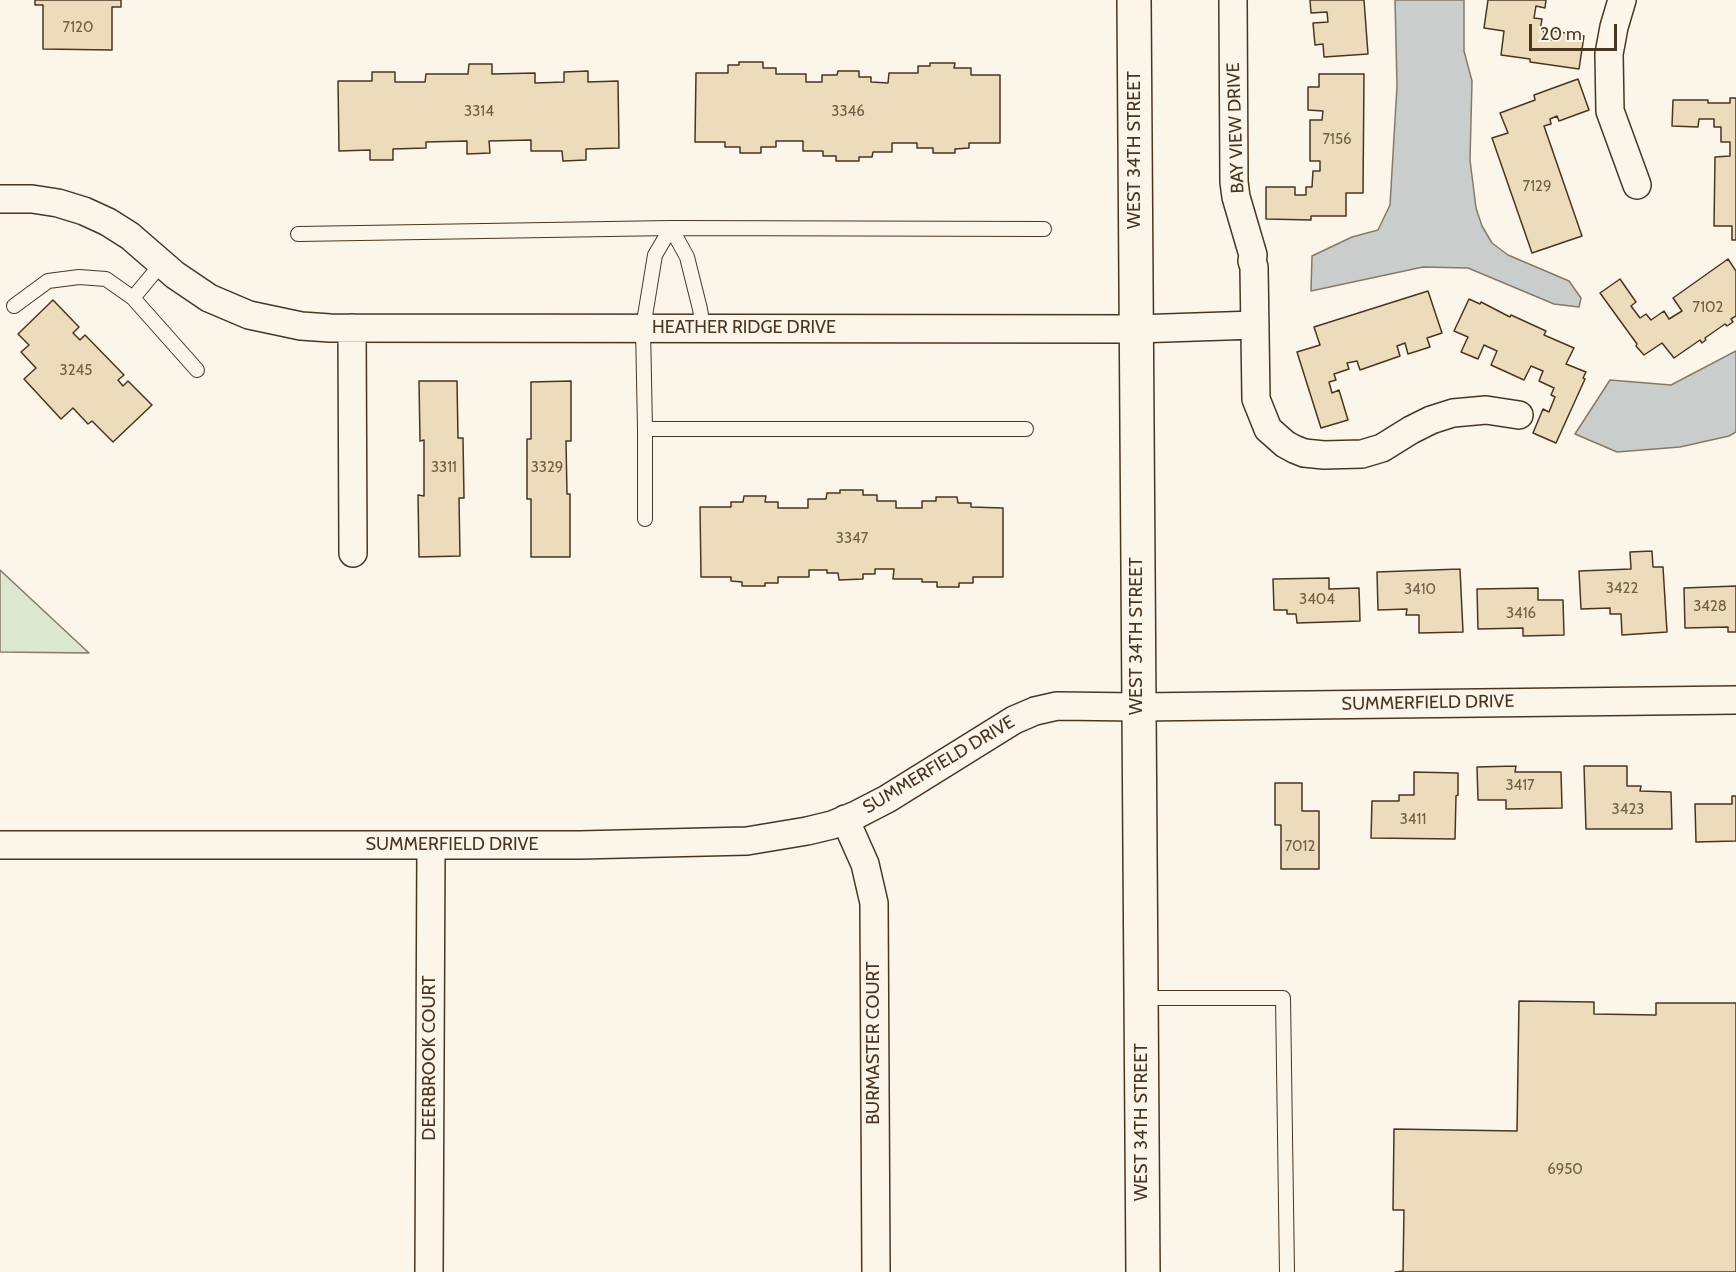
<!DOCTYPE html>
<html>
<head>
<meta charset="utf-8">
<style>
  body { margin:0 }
  #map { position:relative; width:1736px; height:1272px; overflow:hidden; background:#fbf6e9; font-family:Cabin,sans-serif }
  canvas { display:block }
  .scale { position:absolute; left:1529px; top:24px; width:88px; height:27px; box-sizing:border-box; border:3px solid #4a3520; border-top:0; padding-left:8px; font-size:18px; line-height:21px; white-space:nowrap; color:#4a3520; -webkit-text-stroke:4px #fbf6e9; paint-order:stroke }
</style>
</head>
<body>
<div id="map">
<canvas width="1736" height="1272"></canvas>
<div class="scale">20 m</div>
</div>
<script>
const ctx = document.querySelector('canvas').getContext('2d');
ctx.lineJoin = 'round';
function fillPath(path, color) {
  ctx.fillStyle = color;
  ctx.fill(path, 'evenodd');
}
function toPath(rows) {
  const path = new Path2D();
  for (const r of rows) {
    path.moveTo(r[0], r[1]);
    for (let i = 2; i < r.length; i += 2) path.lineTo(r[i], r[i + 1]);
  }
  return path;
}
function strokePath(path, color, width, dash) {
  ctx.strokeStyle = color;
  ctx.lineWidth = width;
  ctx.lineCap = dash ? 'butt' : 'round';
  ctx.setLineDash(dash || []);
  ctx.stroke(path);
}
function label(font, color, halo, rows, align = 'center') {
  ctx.font = font + ' Cabin,sans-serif';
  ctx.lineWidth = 4.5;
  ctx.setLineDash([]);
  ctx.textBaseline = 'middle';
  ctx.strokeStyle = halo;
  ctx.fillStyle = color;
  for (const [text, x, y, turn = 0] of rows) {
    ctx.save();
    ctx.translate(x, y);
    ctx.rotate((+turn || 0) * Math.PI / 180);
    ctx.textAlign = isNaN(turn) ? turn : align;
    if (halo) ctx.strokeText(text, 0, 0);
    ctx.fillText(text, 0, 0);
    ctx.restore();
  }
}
const green = toPath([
  [0,570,89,653,0,652,0,570]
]);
const water = toPath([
  [1395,0,1464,0,1464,51,1472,81,1470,160,1476,208,1482,226,1492,243,1508,255,1569,281,1581,298,1579,307,1554,304,1468,268,1423,267,1311,291,1312,256,1352,237,1378,230,1390,205,1397,86,1395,0],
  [1736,351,1736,432,1729,436,1680,447,1617,452,1575,434,1610,380,1671,385,1736,351]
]);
const building = toPath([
  [35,0,121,0,121,7,112,7,112,50,43,49,43,5,35,5,35,0],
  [1310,0,1364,0,1368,54,1324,57,1323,44,1315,45,1313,23,1328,22,1327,12,1311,13,1310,0],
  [1488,0,1546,0,1545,8,1536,6,1534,18,1542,19,1540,31,1544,31,1543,39,1552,40,1553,31,1584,36,1579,69,1530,62,1530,59,1501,55,1504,31,1484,28,1488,0],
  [739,62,763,62,763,68,776,68,776,74,806,74,806,82,822,82,822,75,837,75,838,71,859,71,859,77,871,77,871,82,888,83,889,73,918,73,918,66,930,66,930,63,955,63,954,68,971,68,971,75,1000,75,1000,143,969,143,969,148,955,149,955,153,933,153,933,148,917,148,917,143,892,143,892,152,873,152,872,157,859,157,859,161,836,161,836,156,823,156,823,151,803,151,803,141,776,141,776,147,761,147,761,153,740,153,740,147,725,147,725,142,695,142,696,73,728,73,728,65,739,65,739,62],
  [469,64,492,64,492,74,535,73,535,83,564,82,564,72,588,71,588,82,618,81,619,148,586,149,586,160,563,161,562,151,531,151,531,140,489,141,490,153,467,154,467,141,426,142,426,148,393,149,393,160,370,160,370,150,339,151,338,81,372,81,372,72,395,72,395,82,425,82,426,74,468,74,469,64],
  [1319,74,1364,74,1363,193,1346,193,1346,216,1311,216,1311,220,1266,219,1266,187,1295,187,1295,195,1306,195,1306,187,1312,187,1313,171,1320,171,1320,161,1310,161,1310,120,1322,120,1323,111,1308,110,1308,87,1319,87,1319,74],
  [1578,79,1589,110,1559,121,1557,116,1550,119,1551,124,1544,126,1582,236,1532,253,1492,138,1508,133,1500,113,1535,100,1534,95,1578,79],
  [1730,98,1736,98,1736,240,1732,240,1732,226,1714,226,1715,157,1730,156,1730,142,1721,142,1721,127,1714,127,1714,119,1699,119,1698,127,1672,126,1673,100,1708,100,1708,103,1730,103,1730,98],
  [1728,259,1736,271,1736,316,1731,319,1733,322,1727,326,1725,324,1705,338,1706,340,1702,343,1700,340,1674,358,1662,343,1644,355,1636,346,1637,344,1600,293,1620,279,1636,302,1631,306,1640,318,1646,314,1651,320,1664,311,1669,319,1682,311,1673,298,1728,259],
  [1428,291,1442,333,1427,338,1430,347,1408,354,1405,343,1397,346,1400,356,1360,370,1357,361,1347,363,1349,369,1334,374,1336,380,1329,382,1332,393,1339,390,1348,420,1321,428,1297,352,1320,345,1314,327,1428,291],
  [1469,299,1480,304,1481,302,1508,316,1510,317,1511,315,1546,331,1544,335,1574,348,1566,364,1586,372,1583,378,1585,379,1556,443,1533,433,1543,409,1549,412,1555,397,1551,395,1554,388,1539,381,1543,371,1531,366,1524,380,1491,365,1497,351,1484,345,1478,359,1461,352,1468,337,1454,331,1469,299],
  [53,300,79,327,73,333,80,340,85,335,124,375,118,380,123,386,128,381,152,405,113,442,92,421,88,424,73,408,61,419,24,379,36,368,21,352,29,345,18,334,53,300],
  [419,381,457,381,458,438,463,438,464,498,459,498,460,556,419,557,418,495,424,496,424,440,420,441,419,381],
  [571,381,571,441,566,441,567,494,570,494,570,557,531,557,531,499,527,499,527,439,531,439,531,382,571,381],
  [840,490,863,490,863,495,877,495,877,501,896,501,896,508,922,508,922,501,936,501,936,497,957,497,958,503,971,503,971,507,1003,508,1003,577,973,577,973,583,959,583,959,587,937,587,937,582,922,582,922,579,893,579,894,569,875,569,875,574,863,574,863,579,839,580,838,573,827,573,827,570,809,570,809,577,778,577,778,583,765,583,765,586,742,586,742,582,731,581,731,577,701,577,700,507,731,507,731,502,743,502,744,496,766,496,765,502,778,502,778,508,808,508,808,499,826,499,827,493,840,493,840,490],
  [1652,551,1653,567,1663,567,1667,632,1622,635,1621,614,1610,614,1610,608,1581,609,1579,571,1631,569,1630,552,1652,551],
  [1460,569,1463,632,1419,633,1419,615,1406,615,1407,609,1378,610,1377,572,1460,569],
  [1329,578,1329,589,1359,588,1360,621,1297,623,1296,614,1287,614,1287,610,1274,610,1273,579,1329,578],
  [1736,586,1736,632,1728,632,1728,627,1685,628,1684,588,1736,586],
  [1538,588,1538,600,1563,600,1564,635,1523,636,1523,628,1478,629,1477,589,1538,588],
  [1516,766,1515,772,1561,772,1562,808,1506,809,1506,800,1478,800,1477,767,1516,766],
  [1584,766,1627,766,1627,786,1641,786,1640,791,1671,792,1672,829,1586,829,1584,766],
  [1414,772,1458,773,1458,795,1456,796,1455,839,1371,838,1372,801,1399,801,1399,795,1414,795,1414,772],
  [1275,783,1302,783,1302,811,1319,811,1319,869,1281,869,1281,825,1275,825,1275,783],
  [1732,796,1736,796,1736,841,1696,842,1695,804,1732,804,1732,796],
  [1519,1001,1594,1002,1594,1014,1656,1015,1656,1003,1736,1003,1736,1272,1395,1272,1403,1271,1404,1210,1393,1210,1394,1129,1517,1131,1519,1001]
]);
const lane = toPath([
  [298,234,671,228,1044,229],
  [162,263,133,298,197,370],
  [14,306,48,281,79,277,106,279,133,298],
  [703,328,700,309,687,257,671,228,655,255,643,328,645,429,1026,429],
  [645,519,645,429],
  [1141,998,1283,998,1287,1272]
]);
const street = toPath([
  [1233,0,1234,182,1236,197,1253,255,1252,261,1254,267,1256,399,1268,429,1285,444,1294,449,1304,453,1324,455,1362,454,1382,448,1411,430,1431,420,1453,413,1486,410,1519,415],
  [1622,0,1614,27,1609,54,1610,111,1637,185],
  [0,199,32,199,58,203,84,211,108,222,130,236,175,275,209,298,249,315,301,326,330,328,1136,329,1255,325],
  [352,328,353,553],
  [845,819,865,864,874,903,876,1272],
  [0,845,580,845,747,841,807,831,832,825,856,815,887,799,1014,720,1035,711,1057,706,1138,707,1736,700],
  [429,1272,431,845]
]);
const secondary = toPath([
  [1134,0,1143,1272]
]);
const numberNames = [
  ["7120",78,28],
  ["3314",479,112],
  ["3346",848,112],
  ["7156",1337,140],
  ["7129",1537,187],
  ["7102",1708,308],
  ["3245",76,371],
  ["3311",444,468],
  ["3329",547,468],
  ["3347",852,539],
  ["3422",1622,589],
  ["3410",1420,590],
  ["3404",1317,600],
  ["3428",1710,607],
  ["3416",1521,614],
  ["3417",1520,786],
  ["3423",1628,810],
  ["3411",1413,820],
  ["7012",1300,847],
  ["6950",1565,1170]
];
const streetNames = [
  ["BAY VIEW DRIVE",1236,128,-92],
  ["WEST 34TH STREET",1135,150,-90],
  ["HEATHER RIDGE DRIVE",744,328],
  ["WEST 34TH STREET",1137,636,-90],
  ["SUMMERFIELD DRIVE",1428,703,-1],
  ["SUMMERFIELD DRIVE",939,765,-31],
  ["SUMMERFIELD DRIVE",452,845],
  ["BURMASTER COURT",874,1043,-90],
  ["DEERBROOK COURT",430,1058,-90],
  ["WEST 34TH STREET",1142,1122,-90]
];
fillPath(green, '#dce7d0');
strokePath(green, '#887966', 1.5);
fillPath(water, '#c9cecd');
strokePath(water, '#887966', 1.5);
fillPath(building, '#ecdcbc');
strokePath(building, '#4a3520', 1.5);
strokePath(lane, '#4a3520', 16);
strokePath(street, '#4a3520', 30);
strokePath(secondary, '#4a3520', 36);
strokePath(lane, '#fbf6e9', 14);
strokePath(street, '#fbf6e9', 27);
strokePath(secondary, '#fbf6e9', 33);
label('15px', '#725f47', null, numberNames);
label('18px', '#4a3520', '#fbf6e9', streetNames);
</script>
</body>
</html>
